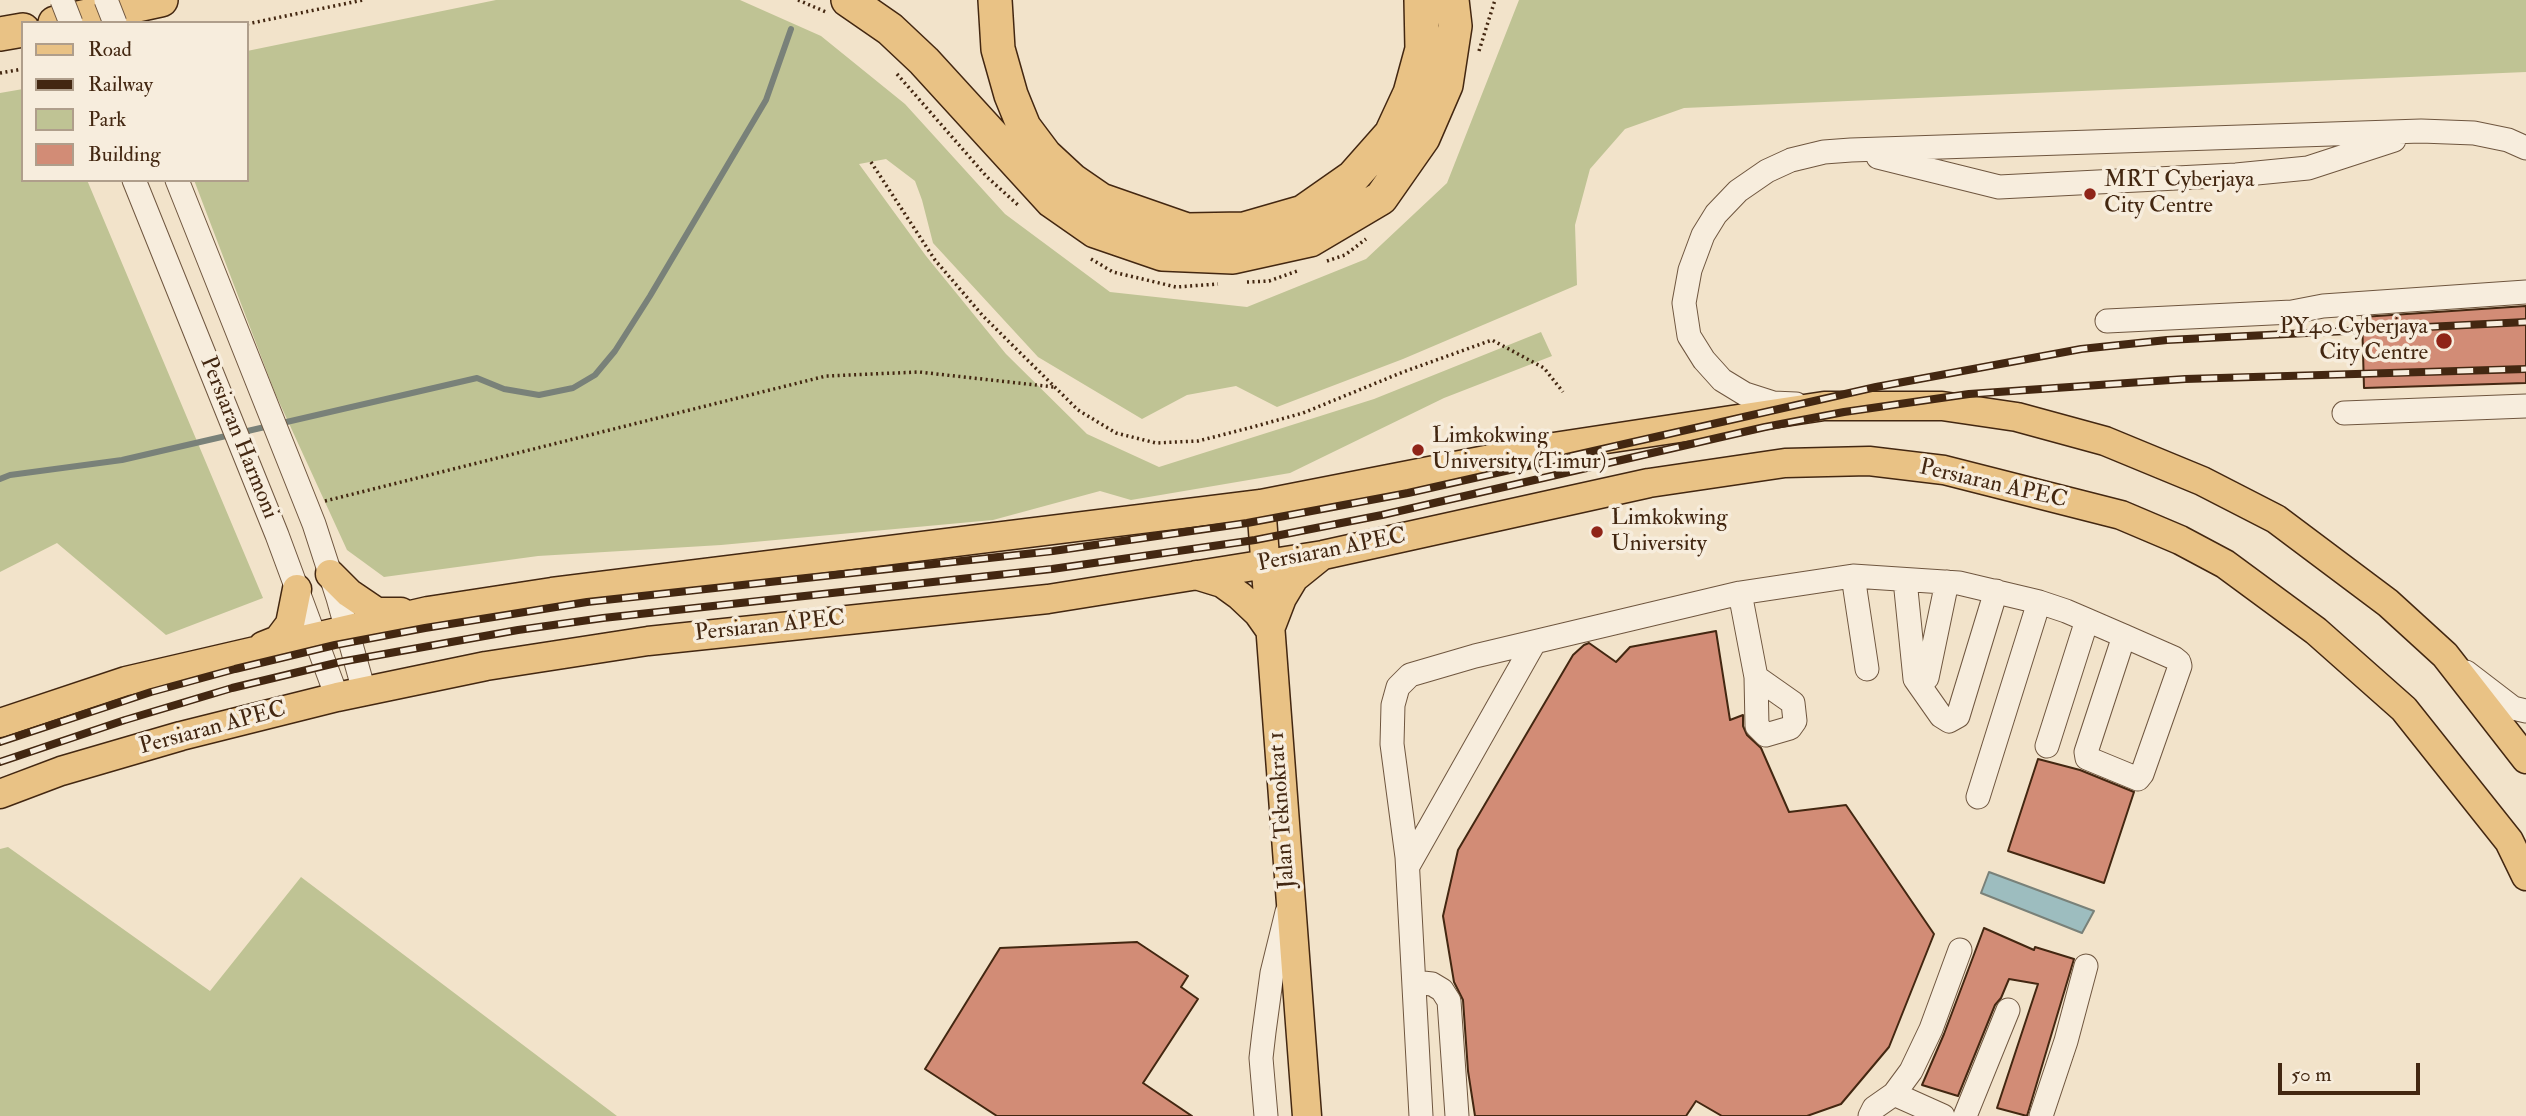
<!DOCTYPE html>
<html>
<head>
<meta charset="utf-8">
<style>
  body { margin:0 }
  #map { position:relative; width:2526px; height:1116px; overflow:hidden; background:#f2e3ca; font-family:"IM FELL Double Pica",serif }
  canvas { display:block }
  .legend { position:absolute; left:21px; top:21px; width:228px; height:161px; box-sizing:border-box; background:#f7eddd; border:2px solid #af9e8b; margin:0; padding:9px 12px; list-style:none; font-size:21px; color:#432711 }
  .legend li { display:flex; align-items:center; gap:14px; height:35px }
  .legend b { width:35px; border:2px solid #af9e8b }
  .scale { position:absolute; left:2278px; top:1063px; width:142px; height:32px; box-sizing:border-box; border:4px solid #432711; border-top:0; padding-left:9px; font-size:21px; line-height:24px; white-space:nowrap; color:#432711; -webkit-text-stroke:5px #f7eddd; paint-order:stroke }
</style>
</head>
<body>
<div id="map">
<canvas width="2526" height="1116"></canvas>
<ul class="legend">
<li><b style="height:9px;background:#e9c285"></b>Road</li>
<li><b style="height:9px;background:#432711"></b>Railway</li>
<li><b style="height:19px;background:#bfc394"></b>Park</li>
<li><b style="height:19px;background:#d28c76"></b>Building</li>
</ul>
<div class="scale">50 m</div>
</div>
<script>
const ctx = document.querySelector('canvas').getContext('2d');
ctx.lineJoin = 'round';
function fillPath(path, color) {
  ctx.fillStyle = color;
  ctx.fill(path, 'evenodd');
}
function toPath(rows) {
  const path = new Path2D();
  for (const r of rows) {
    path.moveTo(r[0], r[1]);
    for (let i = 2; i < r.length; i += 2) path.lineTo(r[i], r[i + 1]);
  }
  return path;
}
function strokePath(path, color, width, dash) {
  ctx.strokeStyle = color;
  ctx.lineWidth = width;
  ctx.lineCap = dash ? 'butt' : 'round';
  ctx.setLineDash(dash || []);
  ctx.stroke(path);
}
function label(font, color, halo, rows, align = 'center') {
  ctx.font = font + ' "IM FELL Double Pica",serif';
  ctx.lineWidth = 7;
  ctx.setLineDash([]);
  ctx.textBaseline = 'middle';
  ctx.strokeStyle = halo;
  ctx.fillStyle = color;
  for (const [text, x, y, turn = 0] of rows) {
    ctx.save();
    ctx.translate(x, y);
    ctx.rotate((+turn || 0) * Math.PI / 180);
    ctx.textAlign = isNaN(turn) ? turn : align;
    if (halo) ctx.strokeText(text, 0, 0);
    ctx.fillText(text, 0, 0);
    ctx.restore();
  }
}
const green = toPath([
  [496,0,740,0,821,36,905,104,1005,214,1110,292,1247,307,1366,259,1447,183,1519,0,2526,0,2526,72,1684,108,1625,129,1590,169,1575,225,1577,285,1403,359,1277,407,1236,386,1187,395,1142,419,1038,357,933,243,922,200,915,181,886,159,859,164,926,256,1006,354,1087,434,1159,467,1374,399,1541,332,1552,356,1444,398,1290,473,1131,500,1100,491,993,520,721,545,538,556,384,577,347,550,275,393,194,180,247,180,247,51],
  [23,89,23,180,87,180,263,598,166,635,57,543,0,572,0,93],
  [8,847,210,991,301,877,617,1116,0,1116,0,849]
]);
const water = toPath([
  [1989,872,2094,911,2082,933,1981,893,1989,872]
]);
const stream = toPath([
  [0,479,10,475,122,460,477,378,504,389,539,395,573,388,595,375,615,351,650,296,766,100,791,29]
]);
const building = toPath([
  [2526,306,2526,383,2364,388,2362,317,2526,306],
  [1716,631,1730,720,1743,715,1743,726,1747,735,1761,748,1789,812,1846,805,1934,934,1889,1047,1841,1104,1807,1116,1722,1116,1696,1101,1686,1116,1475,1116,1468,1071,1463,1000,1454,982,1443,916,1458,850,1573,655,1584,645,1589,643,1616,662,1630,647,1716,631],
  [2038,759,2080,770,2134,792,2104,883,2008,851,2038,759],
  [1984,928,2034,950,2035,947,2074,959,2027,1116,1997,1108,2038,984,2009,979,2001,998,1995,1005,1958,1096,1922,1085,1944,1034,1984,928],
  [1137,942,1188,976,1181,987,1198,999,1143,1083,1192,1116,997,1116,925,1069,1000,948,1137,942]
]);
const path = toPath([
  [798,0,826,12],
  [247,24,363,0],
  [1479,51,1495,0],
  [0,73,23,69],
  [897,74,987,177,1018,205],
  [871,162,935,260,983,316,1078,410,1116,433,1156,443,1198,441,1249,428,1303,413,1403,372,1492,340,1544,368,1563,392],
  [1091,259,1113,272,1176,287,1218,284],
  [1327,261,1345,255,1366,239],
  [1247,282,1269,281,1300,270],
  [325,501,826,376,919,372,1054,387]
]);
const minor = toPath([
  [1878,157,1999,187,2236,175,2308,168,2394,140],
  [134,180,277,535,337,697],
  [177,180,314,524,338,598,364,691],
  [2107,321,2292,312,2323,306,2526,292],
  [1796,404,1773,403,1745,394,1722,380,1704,360,1689,336,1684,303,1690,270,1703,235,1716,214,1738,191,1767,171,1791,160,1824,152,1851,150,2421,131,2474,133,2508,140,2526,148],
  [2344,413,2526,406],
  [1853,576,1867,669],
  [1905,580,1915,679,1941,716,1949,721,1958,716,1996,591],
  [1740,593,1756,677,1757,726,1766,735,1790,728,1795,721,1793,703,1756,677],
  [2466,672,2513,708,2526,711],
  [1920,684,1927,678,1947,582],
  [2047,746,2087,620],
  [1978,797,2039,602],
  [1408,866,1534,643],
  [1414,982,1432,984,1442,990,1449,1001,1457,1116],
  [1894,1094,1943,1116],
  [1266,1116,1261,1058,1264,1032,1272,973,1287,912],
  [1421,1116,1407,857,1392,744,1393,705,1398,687,1410,675,1475,656,1740,593,1853,576,1959,583,2039,602,2066,611,2087,620,2124,636,2174,658,2179,662,2180,666,2142,774,2138,779,2087,758,2086,752,2124,636],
  [1870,1116,1874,1108,1894,1094,1911,1071,1931,1029,1960,950],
  [1965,1116,2008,1010],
  [2041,1116,2066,1041,2086,966]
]);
const major = toPath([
  [1261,504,1307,1116],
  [330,574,349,593,377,612,401,612],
  [1196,575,1222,583,1240,596,1258,613,1270,630],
  [1272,624,1282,598,1294,578,1320,557],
  [263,646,278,640,290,624,297,589],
  [0,723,126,681,428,611,552,592,1261,504,1547,448,1824,406,1942,406,2017,417,2105,441,2202,481,2276,519,2388,603,2445,655,2526,759],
  [0,794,61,771,181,736,337,697,486,666,648,641,1048,599,1323,555,1649,483,1785,463,1869,461,1944,470,2121,515,2180,540,2225,564,2316,631,2404,709,2509,841,2526,876]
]);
const highway = toPath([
  [848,0,890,29,924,61,1052,201,1095,231,1162,254,1233,257,1310,240,1381,198,1423,138,1446,85,1455,26,1452,0],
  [995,0,998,49,1011,95,1024,127,1045,155,1072,180,1101,200,1187,230,1244,229,1303,212,1353,177,1391,134,1410,93,1422,49,1421,0],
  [55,23,161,0],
  [0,34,23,30]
]);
const rail = toPath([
  [0,742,151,692,235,669,335,645,425,628,587,602,1053,551,1247,523,1408,493,1876,387,2081,349,2167,340,2526,322],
  [0,762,125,720,232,688,340,662,518,630,603,618,1052,569,1255,540,1382,515,1765,427,1844,412,1969,394,2185,379,2526,369]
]);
const minorBridge = toPath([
  [62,0,71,23],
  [106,0,115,23]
]);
const markers = [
  [2090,194,7,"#8f2418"],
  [2444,341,9,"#8f2418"],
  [1418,450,7,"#8f2418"],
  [1597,532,7,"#8f2418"]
];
const poiNames = [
  ["MRT Cyberjaya",2104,181],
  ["City Centre",2104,207],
  ["PY40 Cyberjaya",2428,328,"right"],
  ["City Centre",2428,354,"right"],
  ["Limkokwing",1432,437],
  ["University (Timur)",1432,463],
  ["Limkokwing",1611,519],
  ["University",1611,545]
];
const streetNames = [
  ["Persiaran Harmoni",238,438,68],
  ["Persiaran APEC",1993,485,13],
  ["Persiaran APEC",1332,551,-11],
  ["Persiaran APEC",770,627,-6],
  ["Persiaran APEC",213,729,-15],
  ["Jalan Teknokrat 1",1283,810,-94]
];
fillPath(green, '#bfc394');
fillPath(water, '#9dbdbf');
strokePath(water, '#798179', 2);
strokePath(stream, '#798179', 6);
fillPath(building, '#d28c76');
strokePath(building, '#432711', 2);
strokePath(minor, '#6f563f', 25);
strokePath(major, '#432711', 31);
strokePath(highway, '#432711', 36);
strokePath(path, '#432711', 3.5, [2, 3.5]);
strokePath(minor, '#f7eddd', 23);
strokePath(major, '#e9c285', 28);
strokePath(highway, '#e9c285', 33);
strokePath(rail, '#432711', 8);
strokePath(rail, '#f7eddd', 5, [16]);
strokePath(minorBridge, '#6f563f', 25, []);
strokePath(minorBridge, '#f7eddd', 23);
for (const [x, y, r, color] of markers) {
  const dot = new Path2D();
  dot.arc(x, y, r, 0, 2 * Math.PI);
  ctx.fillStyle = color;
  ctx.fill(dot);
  strokePath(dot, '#f7eddd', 2.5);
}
label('23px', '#432711', '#f7eddd', poiNames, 'left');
label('23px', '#432711', '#f7eddd', streetNames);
</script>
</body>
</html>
